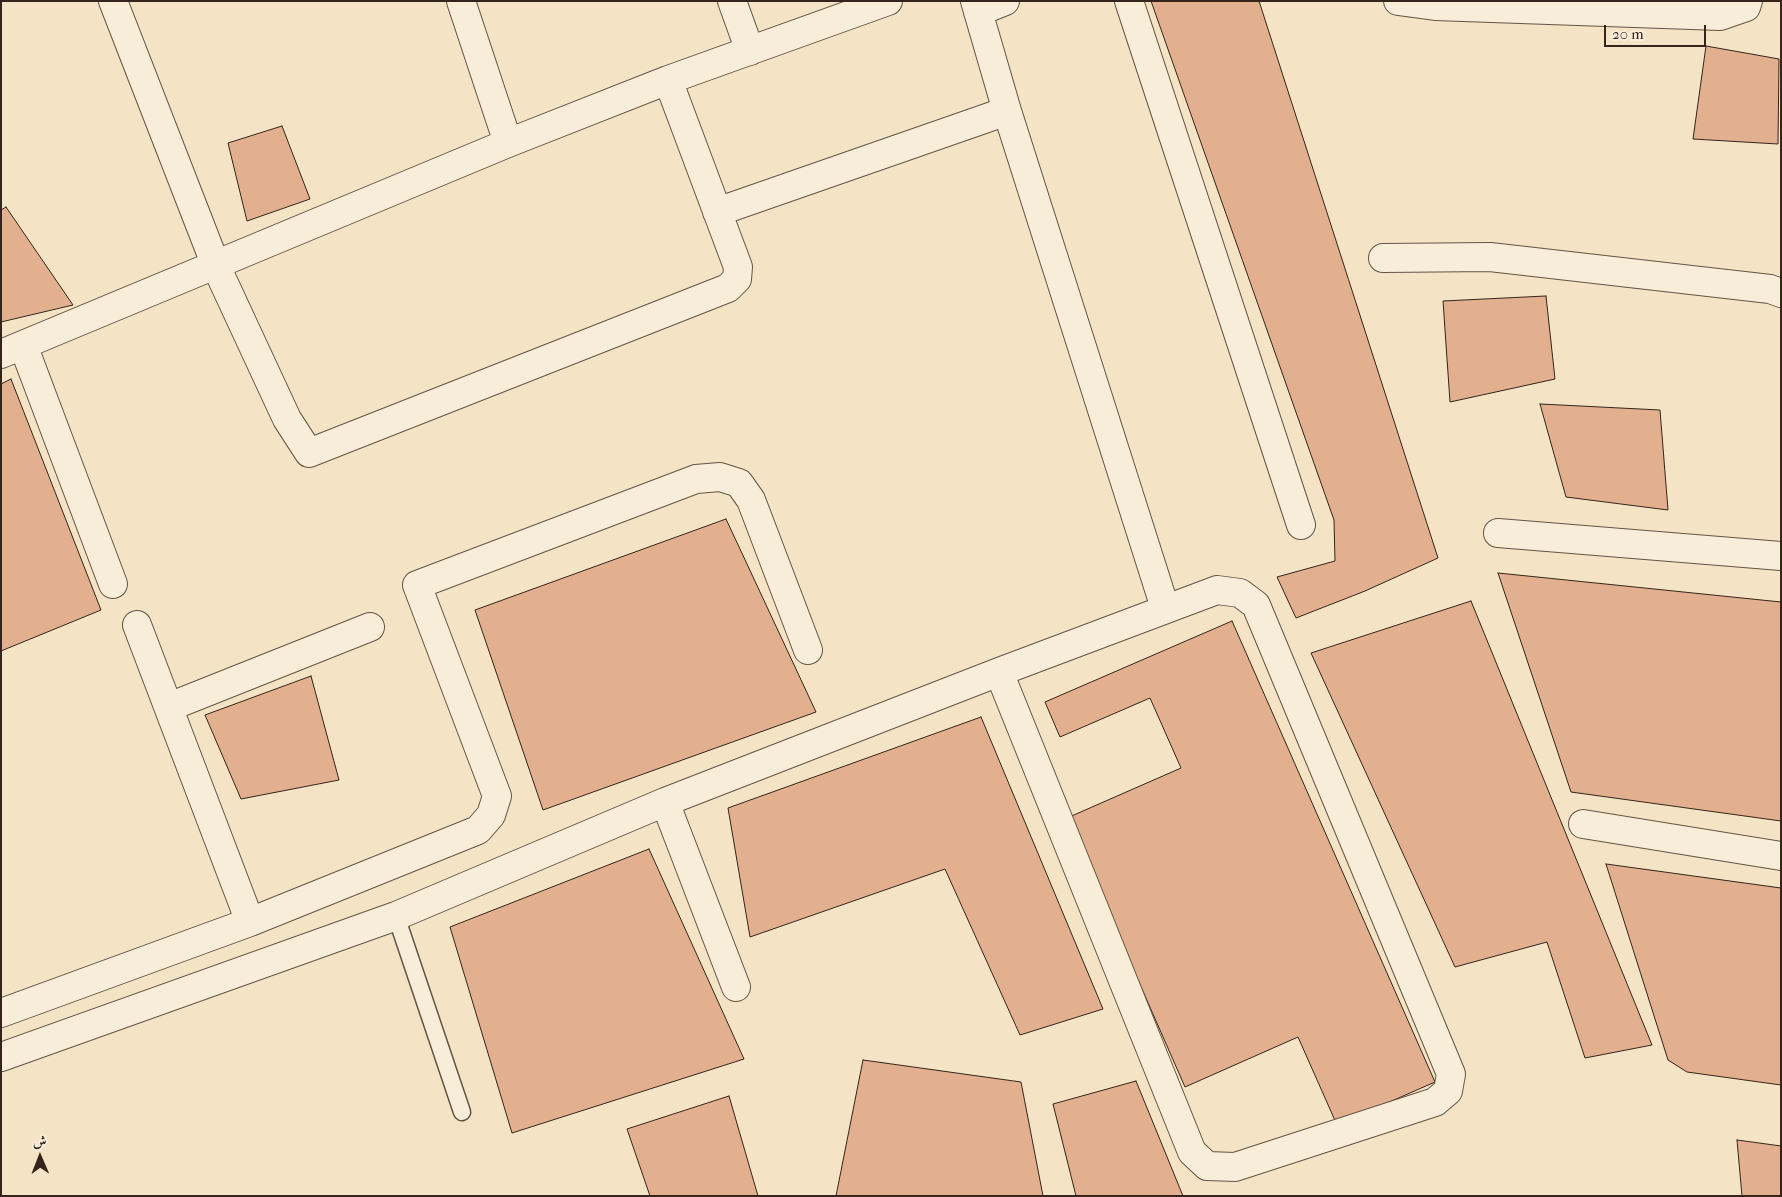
<!DOCTYPE html>
<html>
<head>
<meta charset="utf-8">
<style>
  body { margin:0 }
  #map { position:relative; width:1782px; height:1197px; overflow:hidden; background:#f4e3c4; font-family:"IM FELL French Canon",Amiri,serif }
  canvas { display:block }
  .frame { position:absolute; inset:0; border:2px solid #34241b; pointer-events:none }
  .north { position:absolute; left:15px; top:1132px; width:50px; height:50px; -webkit-text-stroke:4px #f8edd9; paint-order:stroke; rotate:359deg; font-size:14px; font-weight:700; line-height:20px; text-align:center; color:#34241b }
  .north::after { content:''; display:block; margin:auto; width:18px; height:22px; background:#34241b; clip-path:polygon(50% 0,100% 100%,50% 72%,0 100%) }
  .scale { position:absolute; left:1604px; top:25px; width:102px; height:22px; box-sizing:border-box; border:2px solid #34241b; border-top:0; padding-left:6px; font-size:15px; line-height:18px; white-space:nowrap; color:#34241b; -webkit-text-stroke:4px #f8edd9; paint-order:stroke }
</style>
</head>
<body>
<div id="map">
<canvas width="1782" height="1197"></canvas>
<div class="frame"></div>
<div class="north">ش</div>
<div class="scale">20 m</div>
</div>
<script>
const ctx = document.querySelector('canvas').getContext('2d');
ctx.lineJoin = 'round';
function fillPath(path, color) {
  ctx.fillStyle = color;
  ctx.fill(path, 'evenodd');
}
function toPath(rows) {
  const path = new Path2D();
  for (const r of rows) {
    path.moveTo(r[0], r[1]);
    for (let i = 2; i < r.length; i += 2) path.lineTo(r[i], r[i + 1]);
  }
  return path;
}
function strokePath(path, color, width, dash) {
  ctx.strokeStyle = color;
  ctx.lineWidth = width;
  ctx.lineCap = dash ? 'butt' : 'round';
  ctx.setLineDash(dash || []);
  ctx.stroke(path);
}
const building = toPath([
  [1151,1,1259,1,1438,558,1365,591,1296,618,1277,577,1335,561,1334,520,1151,1],
  [1706,46,1779,59,1778,144,1693,139,1706,46],
  [282,126,310,199,247,221,228,143,282,126],
  [6,207,73,305,1,322,1,210,6,207],
  [1546,296,1555,379,1450,402,1443,301,1546,296],
  [11,379,101,610,1,651,1,384,11,379],
  [1540,404,1660,410,1668,510,1566,497,1540,404],
  [726,519,816,712,543,810,475,610,726,519],
  [1498,573,1781,602,1781,821,1571,792,1498,573],
  [1471,601,1652,1045,1585,1058,1547,942,1455,967,1311,653,1471,601],
  [1232,621,1435,1082,1337,1125,1298,1037,1185,1087,1067,818,1181,768,1150,698,1060,737,1045,702,1232,621],
  [311,676,339,780,241,799,205,715,311,676],
  [981,717,1103,1009,1020,1035,945,869,750,937,728,808,981,717],
  [649,849,744,1059,512,1133,450,927,649,849],
  [1606,864,1781,888,1781,1085,1687,1072,1668,1060,1606,864],
  [863,1060,1021,1082,1043,1196,836,1196,863,1060],
  [1136,1081,1183,1196,1076,1196,1053,1104,1136,1081],
  [729,1096,758,1196,650,1196,627,1129,729,1096],
  [1737,1140,1781,1146,1781,1196,1742,1196,1737,1140]
]);
const service = toPath([
  [396,916,462,1112]
]);
const minor = toPath([
  [113,1,216,266,287,419,309,453,728,288,737,279,738,267,668,80],
  [461,1,508,143],
  [732,1,750,51],
  [975,1,1007,111,1165,608],
  [1129,1,1301,525],
  [1398,1,1435,6,1720,16,1746,7,1748,1],
  [978,12,1005,1],
  [717,212,1007,111],
  [1383,258,1490,257,1770,289,1781,293],
  [23,345,113,584],
  [1,354,508,143,668,80,888,1],
  [1498,533,1781,556],
  [137,625,250,922],
  [169,707,370,627],
  [665,802,736,987],
  [1583,824,1781,856],
  [1,1013,250,922,478,830,491,815,497,796,417,585,696,479,720,477,739,483,751,500,808,650],
  [1,1057,396,916,665,802,999,672,1217,590,1240,593,1256,605,1451,1074,1448,1091,1435,1102,1235,1167,1207,1166,1192,1152,999,672]
]);
fillPath(building, '#e2b08e');
strokePath(building, '#34241b', 1);
strokePath(service, '#645445', 19);
strokePath(minor, '#645445', 30);
strokePath(service, '#f8edd9', 16);
strokePath(minor, '#f8edd9', 28);
</script>
</body>
</html>
